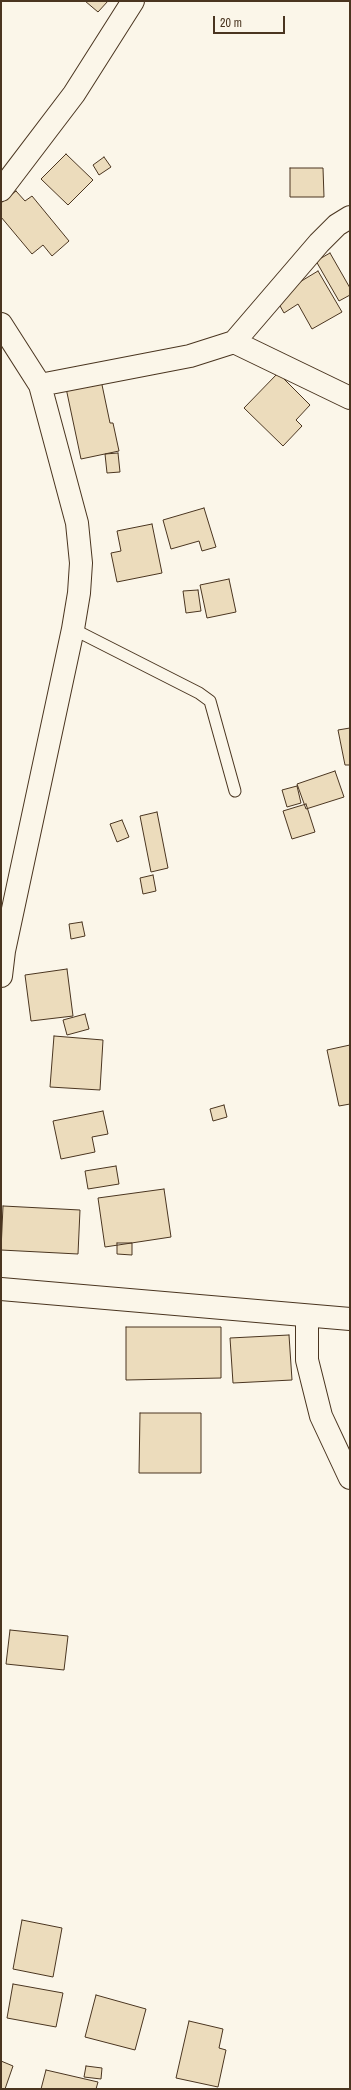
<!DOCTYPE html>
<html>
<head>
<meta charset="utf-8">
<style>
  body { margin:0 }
  #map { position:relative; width:351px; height:2090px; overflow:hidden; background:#fbf6e9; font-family:"Archivo Narrow",sans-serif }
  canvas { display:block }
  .frame { position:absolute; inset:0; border:2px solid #4a3520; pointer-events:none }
  .scale { position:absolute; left:213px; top:16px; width:72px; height:18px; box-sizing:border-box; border:2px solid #4a3520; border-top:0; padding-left:5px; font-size:12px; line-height:14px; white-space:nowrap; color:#4a3520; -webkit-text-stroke:3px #fbf6e9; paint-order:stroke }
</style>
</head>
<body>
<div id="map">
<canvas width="351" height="2090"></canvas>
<div class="frame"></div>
<div class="scale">20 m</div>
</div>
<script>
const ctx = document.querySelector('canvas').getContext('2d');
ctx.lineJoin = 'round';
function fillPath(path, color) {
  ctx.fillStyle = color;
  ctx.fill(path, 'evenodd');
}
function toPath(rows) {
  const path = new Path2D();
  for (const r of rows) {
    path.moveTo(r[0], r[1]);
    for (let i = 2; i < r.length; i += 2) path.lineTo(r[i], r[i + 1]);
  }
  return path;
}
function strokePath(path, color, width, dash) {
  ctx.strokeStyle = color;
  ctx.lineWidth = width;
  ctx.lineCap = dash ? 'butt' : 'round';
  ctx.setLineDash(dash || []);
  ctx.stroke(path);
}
const building = toPath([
  [85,1,108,1,98,12,85,1],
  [66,154,93,180,68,205,41,179,66,154],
  [104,157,111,167,99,175,93,165,104,157],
  [290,168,323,168,324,197,290,197,290,168],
  [16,191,25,201,32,196,69,241,52,256,43,245,32,254,1,217,1,203,16,191],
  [330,253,350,288,350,295,339,301,316,261,330,253],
  [318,271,342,312,312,329,298,304,284,313,275,297,318,271],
  [278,373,310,405,296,420,302,426,283,446,244,408,278,373],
  [101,380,110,423,113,423,119,451,81,459,66,388,101,380],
  [118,453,120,472,107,473,105,454,118,453],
  [204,508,216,547,202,551,199,541,171,549,163,520,204,508],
  [152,524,162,573,117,582,111,553,121,551,117,531,152,524],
  [229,579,236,612,207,618,200,585,229,579],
  [198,590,201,611,186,613,183,591,198,590],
  [350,728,350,765,345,765,338,730,350,728],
  [335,771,344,797,306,809,297,784,335,771],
  [297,786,301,803,287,807,282,790,297,786],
  [306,804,315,832,292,839,283,811,306,804],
  [157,812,168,868,151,872,140,816,157,812],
  [122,820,129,837,117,842,110,824,122,820],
  [153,875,156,891,143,894,140,878,153,875],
  [82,922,85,936,71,939,69,924,82,922],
  [67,969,73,1016,31,1021,25,975,67,969],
  [85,1014,89,1029,67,1035,63,1020,85,1014],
  [54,1036,103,1040,100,1090,50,1087,54,1036],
  [350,1045,350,1104,339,1106,327,1050,350,1045],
  [224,1105,227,1117,213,1121,210,1109,224,1105],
  [103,1111,108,1134,92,1137,95,1152,61,1159,53,1121,103,1111],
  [116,1166,119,1184,88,1189,85,1171,116,1166],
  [164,1189,171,1237,105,1247,98,1198,164,1189],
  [3,1206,80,1210,78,1254,1,1250,3,1206],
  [117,1243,132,1243,132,1255,117,1254,117,1243],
  [126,1327,221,1327,221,1378,126,1380,126,1327],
  [289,1335,292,1380,233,1383,230,1338,289,1335],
  [140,1413,201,1413,201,1473,139,1473,140,1413],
  [10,1630,68,1636,64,1670,6,1664,10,1630],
  [22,1920,62,1928,53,1977,13,1969,22,1920],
  [13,1984,63,1993,56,2027,7,2018,13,1984],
  [96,1995,146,2009,135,2050,85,2037,96,1995],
  [189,2021,223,2029,219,2048,226,2050,218,2087,176,2078,189,2021],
  [1,2061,13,2066,5,2089,1,2089,1,2061],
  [86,2066,102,2068,101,2079,84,2077,86,2066],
  [46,2070,98,2082,96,2089,41,2089,46,2070]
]);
const lane = toPath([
  [73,629,199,693,210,701,235,791]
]);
const street = toPath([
  [1,190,74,94,133,1],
  [1,324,40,385,190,356,234,342,319,243,337,225,350,217],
  [234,342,350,398],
  [1,976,4,951,73,629,79,593,81,563,77,523,40,385],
  [307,1317,307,1360,321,1416,350,1478]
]);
const secondary = toPath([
  [1,1289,350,1319]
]);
fillPath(building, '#ecdcbc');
strokePath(building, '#4a3520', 1);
strokePath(lane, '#4a3520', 13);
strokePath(street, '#4a3520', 24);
strokePath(secondary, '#4a3520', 24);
strokePath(lane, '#fbf6e9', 11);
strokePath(street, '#fbf6e9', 22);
strokePath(secondary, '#fbf6e9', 22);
</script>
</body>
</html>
